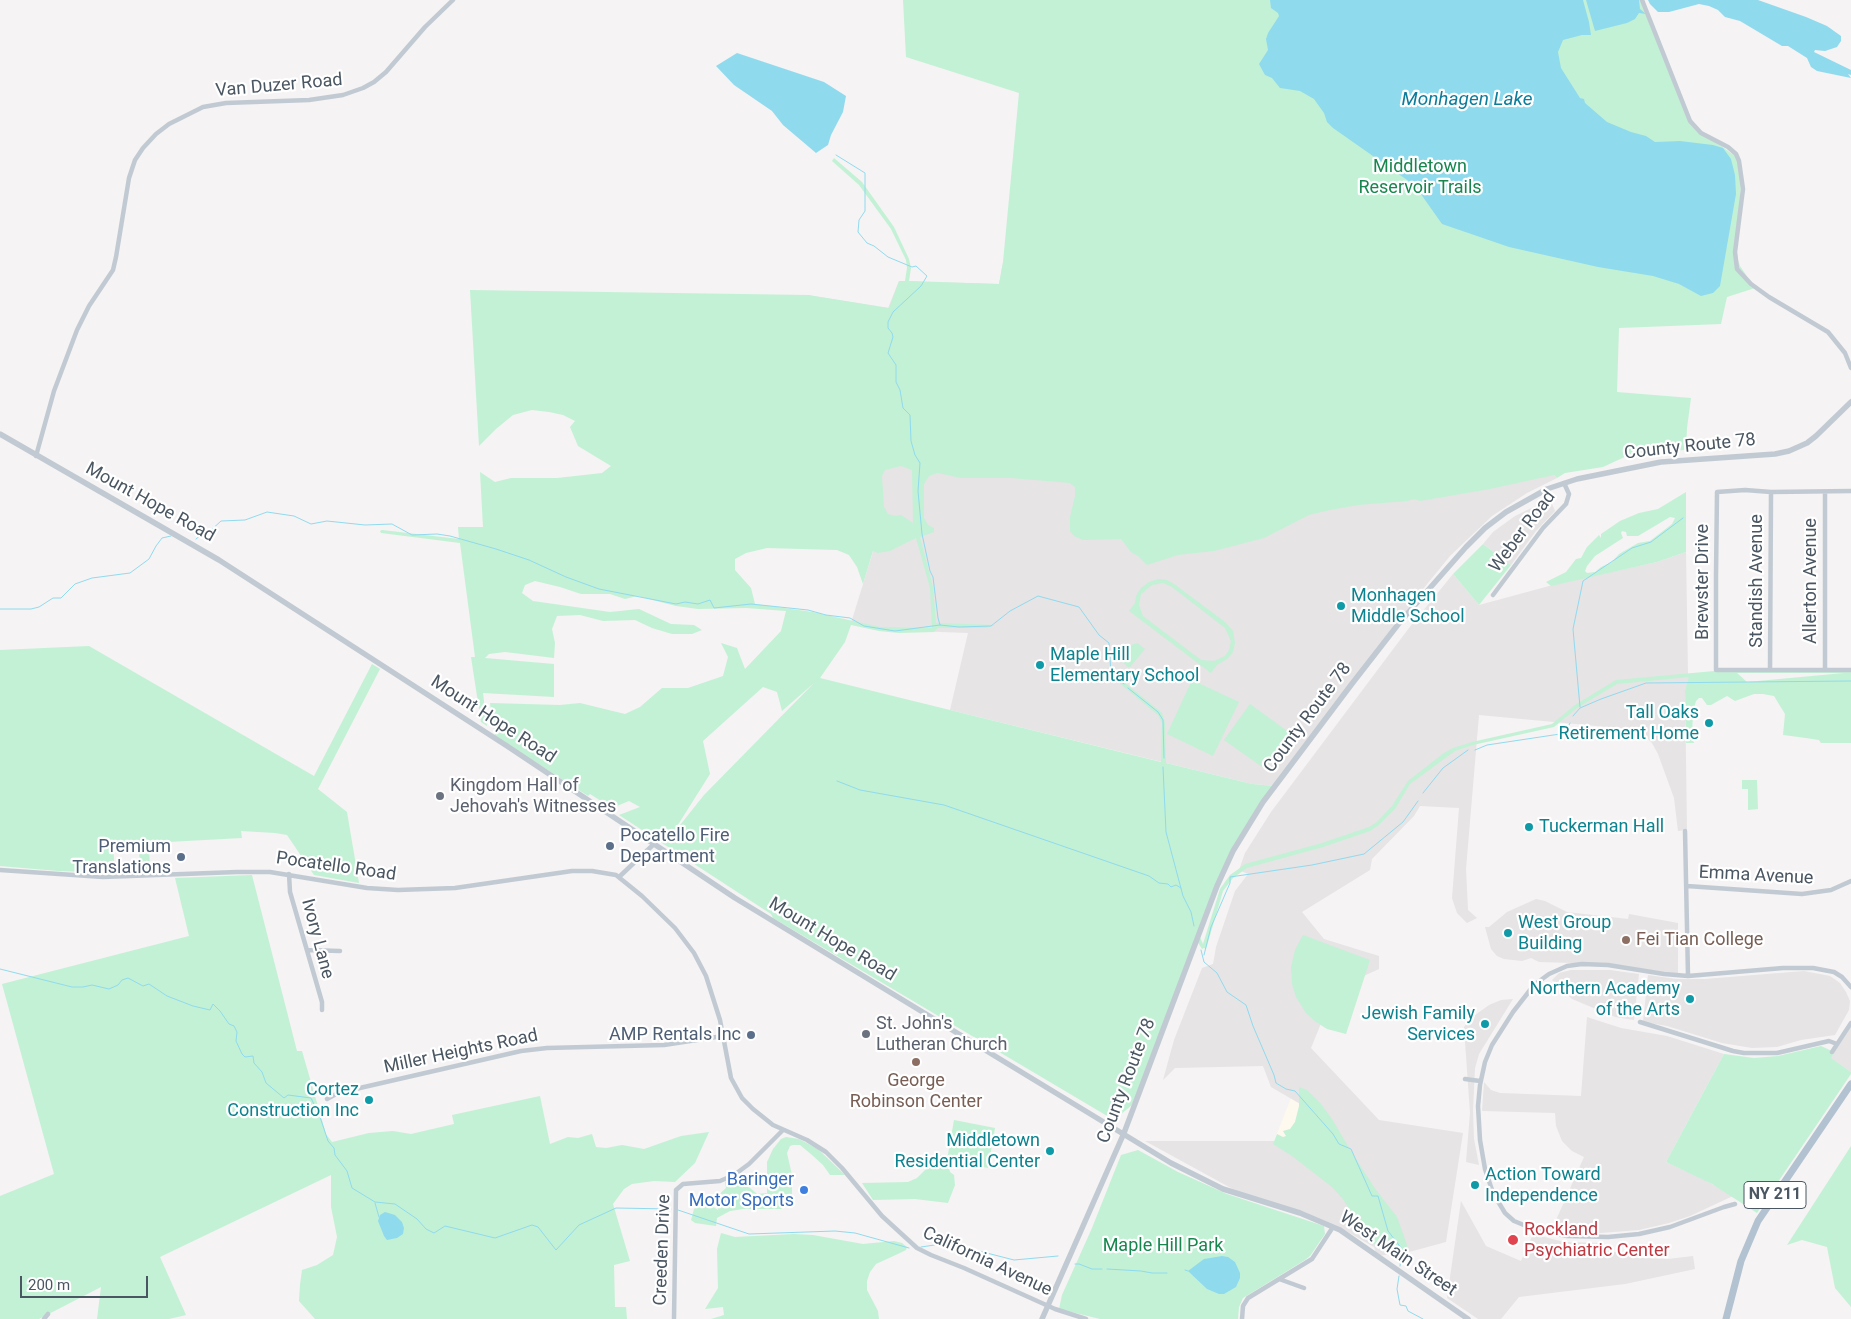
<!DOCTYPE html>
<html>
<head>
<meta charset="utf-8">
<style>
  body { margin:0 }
  #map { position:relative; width:1851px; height:1319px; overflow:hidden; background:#f5f3f3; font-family:Roboto,sans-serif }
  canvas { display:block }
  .scale { position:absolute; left:20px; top:1276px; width:128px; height:22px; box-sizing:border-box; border:2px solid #4a5661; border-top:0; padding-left:6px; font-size:15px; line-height:18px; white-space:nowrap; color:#4a5661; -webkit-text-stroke:4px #fff; paint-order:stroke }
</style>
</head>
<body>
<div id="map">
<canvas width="1851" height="1319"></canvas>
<div class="scale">200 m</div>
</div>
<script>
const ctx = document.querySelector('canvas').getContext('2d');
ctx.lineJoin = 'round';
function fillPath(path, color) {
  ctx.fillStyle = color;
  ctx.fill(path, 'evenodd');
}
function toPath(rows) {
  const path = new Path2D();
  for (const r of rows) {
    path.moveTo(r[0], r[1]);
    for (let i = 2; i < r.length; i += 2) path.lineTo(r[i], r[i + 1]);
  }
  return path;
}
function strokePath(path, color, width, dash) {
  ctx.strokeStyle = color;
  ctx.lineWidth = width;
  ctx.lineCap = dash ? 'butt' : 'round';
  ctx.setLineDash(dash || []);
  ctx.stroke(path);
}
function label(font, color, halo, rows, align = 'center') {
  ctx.font = font + ' Roboto,sans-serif';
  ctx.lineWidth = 4.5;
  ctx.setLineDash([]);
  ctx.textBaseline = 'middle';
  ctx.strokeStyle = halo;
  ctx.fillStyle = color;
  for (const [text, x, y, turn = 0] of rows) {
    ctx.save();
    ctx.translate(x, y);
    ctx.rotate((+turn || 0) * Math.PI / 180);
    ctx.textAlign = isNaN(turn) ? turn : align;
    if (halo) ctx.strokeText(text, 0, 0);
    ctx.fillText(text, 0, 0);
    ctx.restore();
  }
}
const commercial = toPath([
  [1291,1098,1302,1105,1309,1141,1274,1141]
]);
const education = toPath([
  [1003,262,1554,475,1557,478,1527,493,1492,516,1450,556,1423,589,1275,786,1252,784,950,710,968,633,888,630,851,623,876,542,808,295,888,308,899,281,999,284],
  [1550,499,1555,511,1536,531,1511,565,1483,544,1493,532,1515,516],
  [1686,552,1688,675,1690,677,1685,690,1687,830,1678,831,1674,798,1658,754,1652,743,1644,735,1629,729,1479,715,1466,869,1468,910,1477,918,1467,923,1457,913,1452,898,1459,808,1420,806,1414,816,1372,859,1370,870,1302,912,1324,939,1379,956,1379,969,1335,989,1311,1048,1379,1120,1463,1133,1446,1242,1409,1252,1377,1256,1374,1247,1346,1231,1326,1222,1251,1199,1145,1141,1309,1141,1302,1105,1271,1087,1263,1066,1175,1068,1163,1080,1174,1040,1202,968,1213,964,1216,947,1235,891,1248,874,1239,870,1245,853,1271,812,1409,628,1453,574,1479,605,1564,582,1657,562],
  [1536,899,1545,901,1567,912,1628,919,1629,914,1678,923,1678,974,1606,964,1539,962,1531,958,1522,961,1504,959,1497,956,1491,949,1485,927,1489,927,1507,912],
  [1571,970,1610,970,1639,974,1634,1020,1615,1017,1572,999,1552,980,1559,973],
  [1804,971,1830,976,1840,983,1846,992,1850,1001,1849,1010,1835,1035,1801,1040,1777,1047,1752,1048,1722,1043,1667,1026,1643,1022,1648,975,1676,979,1705,979],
  [1513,999,1479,1054,1475,1068,1473,1111,1474,1139,1479,1165,1466,1162,1470,1113,1464,1027,1471,1018,1489,1005,1501,1000],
  [1587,1017,1621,1028,1667,1036,1724,1054,1666,1162,1701,1178,1733,1196,1690,1216,1669,1223,1639,1230,1588,1234,1568,1233,1552,1229,1584,1157,1572,1151,1562,1141,1556,1126,1555,1113,1482,1111,1484,1082,1491,1090,1500,1093,1581,1096],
  [1851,1026,1851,1072,1830,1058],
  [1461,1201,1486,1246,1521,1261,1533,1234,1564,1242,1602,1243,1603,1248,1611,1251,1642,1258,1668,1259,1693,1256,1695,1269,1625,1284,1519,1297,1501,1319,1478,1319,1447,1298]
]);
const green = toPath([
  [903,0,1642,0,1693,123,1698,129,1735,156,1737,159,1741,185,1736,248,1738,260,1740,266,1755,288,1727,297,1721,324,1619,328,1617,392,1691,398,1687,428,1686,450,1657,451,1631,454,1603,467,1565,473,1557,478,1554,475,1490,489,1420,501,1414,499,1407,501,1358,505,1330,510,1309,515,1264,538,1214,551,1178,555,1147,565,1138,556,1131,552,1121,539,1083,540,1074,536,1070,531,1070,517,1075,496,1075,487,1070,483,1011,478,961,478,938,473,929,476,924,484,924,518,928,525,934,528,934,532,920,537,933,587,936,623,995,625,986,628,938,628,934,632,899,633,879,631,851,625,845,642,820,678,1161,762,1162,723,1158,715,1110,675,1109,670,1162,713,1165,723,1166,763,1252,784,1275,786,1243,832,1199,935,1203,944,1220,889,1230,875,1240,868,1245,864,1322,843,1369,827,1377,822,1392,806,1408,781,1444,753,1453,748,1472,742,1552,724,1575,705,1616,680,1736,669,1851,669,1851,743,1821,743,1819,740,1806,738,1783,735,1785,714,1774,696,1763,694,1754,694,1735,701,1727,696,1711,705,1707,705,1702,698,1699,698,1696,701,1693,712,1692,735,1694,743,1686,743,1685,690,1689,677,1617,684,1577,708,1554,727,1473,745,1455,751,1410,784,1395,809,1379,825,1370,831,1323,847,1247,868,1233,878,1223,891,1206,949,1204,948,1202,949,1197,941,1132,1105,1114,1120,773,918,771,914,619,815,640,807,629,801,612,808,590,794,588,796,495,736,490,703,560,705,580,703,625,714,640,707,662,688,688,688,723,676,728,657,721,643,737,648,745,669,781,631,786,611,746,608,698,609,676,606,637,596,625,599,610,594,581,594,560,587,535,581,525,585,522,593,533,601,610,612,639,609,671,624,694,625,702,630,692,634,672,634,652,628,635,620,603,621,580,615,557,616,552,629,555,643,554,658,505,652,489,654,485,658,554,664,554,697,483,693,487,726,481,722,471,657,475,657,460,543,381,533,380,531,382,530,459,539,458,527,483,527,480,472,495,482,511,478,557,478,602,473,611,466,578,446,570,427,575,421,563,415,549,412,532,410,513,415,496,429,479,446,470,290,808,295,889,308,899,281,905,281,907,268,906,260,891,229,859,185,832,161,834,158,862,182,894,227,909,259,911,268,909,281,999,284,1003,262,1019,93,906,57],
  [901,466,912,470,913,523,901,515,895,516,888,514,884,507,882,476,885,470],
  [916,538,930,588,932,628,880,627,813,612,755,604,751,588,735,570,735,559,746,553,767,548,837,550,849,555,857,567,863,584,873,551,878,553,890,551],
  [1737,673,1844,673,1747,682],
  [814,683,704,795,669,839,710,774,703,741,763,687,777,692,782,711],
  [1686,492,1686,552,1657,562,1551,586,1546,582,1566,572,1576,559,1581,558,1587,547,1599,535,1601,538,1601,534,1620,521,1639,513,1658,509],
  [1670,517,1675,518,1672,524,1650,541,1638,543,1619,554,1612,562,1601,567,1595,572,1587,573,1585,571,1587,566,1595,556,1623,538,1621,533,1622,531,1626,532,1627,536,1638,536],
  [1483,544,1511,565,1479,605,1453,574],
  [1158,579,1167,580,1174,584,1225,622,1233,631,1235,643,1233,652,1227,659,1217,665,1211,673,1129,611,1135,603,1136,596,1141,588,1149,582],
  [1163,583,1172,587,1225,628,1231,641,1229,650,1225,656,1214,661,1201,660,1143,616,1139,605,1141,594,1152,585],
  [1137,643,1145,649,1130,667,1128,667,1120,660,1131,645],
  [89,646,314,776,372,664,380,669,318,789,347,812,359,883,314,875,287,835,275,833,241,831,242,838,149,843,150,872,141,872,138,844,113,845,115,873,58,871,0,866,0,650],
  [1192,680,1239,702,1213,756,1167,734],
  [1250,704,1290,733,1265,769,1224,740],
  [1742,780,1757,780,1758,809,1748,810,1748,789,1742,789],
  [252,875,297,1051,302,1051,326,1134,332,1142,369,1133,393,1131,411,1134,454,1124,452,1115,540,1096,550,1144,568,1137,578,1138,592,1134,596,1147,606,1148,622,1145,644,1149,681,1136,709,1132,695,1163,675,1182,654,1181,632,1184,624,1189,613,1204,630,1261,614,1265,615,1307,626,1307,627,1319,315,1319,299,1301,300,1285,302,1270,317,1265,333,1255,337,1237,331,1207,331,1175,160,1257,186,1315,169,1319,97,1319,101,1287,39,1319,0,1319,0,1196,54,1174,2,984,189,936,175,878],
  [1303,935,1370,960,1346,1034,1327,1029,1316,1022,1306,1013,1296,997,1292,984,1291,967,1295,950],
  [1821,1046,1834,1052,1831,1058,1851,1072,1851,1074,1757,1213,1712,1184,1666,1162,1724,1054,1754,1058,1778,1056],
  [1299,1087,1307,1090,1321,1104,1332,1119,1352,1153,1376,1190,1397,1217,1407,1245,1406,1252,1402,1253,1395,1244,1388,1240,1383,1245,1378,1247,1361,1234,1362,1228,1358,1221,1342,1198,1332,1187,1292,1156,1273,1144,1277,1134,1283,1137,1286,1136,1283,1131,1290,1129,1295,1122,1299,1106],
  [954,1120,995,1128,988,1168,947,1160,950,1172,954,1175,955,1185,948,1203,915,1199,873,1200,862,1183,908,1182,917,1178,940,1155,947,1160],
  [786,1137,799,1139,818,1149,845,1175,830,1175,823,1165,812,1155,800,1145,793,1145,790,1146,787,1153,792,1175,792,1202,784,1205,781,1209,743,1209,730,1211,717,1218,716,1226,695,1223,691,1220,694,1209,705,1202,718,1210,719,1201,715,1198,726,1188,725,1182,730,1179,736,1184,741,1180,757,1194,767,1193,767,1162,773,1149,781,1139],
  [1851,1146,1851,1307,1835,1288,1827,1247,1802,1240,1787,1245],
  [1138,1150,1178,1172,1227,1194,1324,1226,1325,1234,1310,1256,1305,1260,1243,1298,1239,1307,1238,1319,1100,1319,1059,1309,1062,1295,1092,1228,1121,1155],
  [721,1233,735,1237,794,1234,813,1235,863,1244,894,1241,902,1243,907,1247,906,1250,900,1253,876,1264,870,1272,867,1281,867,1290,878,1311,879,1319,711,1319,724,1315,723,1307,705,1309,718,1288,717,1249]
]);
const water = toPath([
  [1270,0,1583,0,1589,22,1591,35,1582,35,1563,40,1558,52,1561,68,1580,98,1584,99,1585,103,1607,122,1631,132,1646,136,1655,142,1680,141,1713,145,1723,148,1731,159,1735,175,1736,194,1720,286,1713,293,1701,296,1679,284,1653,276,1598,267,1509,247,1442,224,1418,190,1410,182,1333,128,1327,122,1324,113,1314,99,1300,91,1280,88,1272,78,1265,75,1259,64,1268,50,1266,39,1268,33,1279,16,1278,13,1271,8],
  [1586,0,1639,0,1640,9,1646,14,1639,13,1635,19,1627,23,1595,31],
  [1648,0,1758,0,1806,17,1827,26,1841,36,1841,41,1837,47,1825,51,1815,50,1814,52,1851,70,1851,75,1848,74,1851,78,1817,71,1811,67,1807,58,1788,46,1782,46,1740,21,1725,17,1718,10,1709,6,1699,4,1669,12,1658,12,1650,4],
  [737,53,824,82,846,96,843,112,831,135,828,145,816,153,783,125,772,111,734,85,716,66],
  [385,1212,395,1215,402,1222,404,1228,403,1234,397,1238,387,1240,384,1236,378,1221,380,1215],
  [1222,1256,1228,1257,1235,1262,1240,1273,1240,1278,1236,1287,1224,1294,1219,1294,1207,1289,1188,1271,1204,1259]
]);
const stream = toPath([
  [836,155,865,173,865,211,859,220,858,232,867,243,874,246,888,257,912,267,916,266,927,276,921,286,893,312,888,322,888,328,892,333,893,337,888,353,896,365,896,382,900,390,903,408,910,415,911,441,915,455,920,463,918,491,922,534,930,571,933,577,938,618,940,625,959,627,991,626,1010,611,1038,596,1079,607,1099,635,1109,643,1111,673,1124,684],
  [196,539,205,532,209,532,221,521,245,520,267,512,294,516,311,524,327,521,365,525,392,524,412,535,437,534,450,536,496,549,529,560,566,577,599,589,676,604,685,602,698,604,710,600,714,608,751,604,808,610,826,615,850,618,864,626,895,631,940,625],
  [0,609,31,609,39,607,53,598,61,598,75,584,92,578,130,573,149,559,156,546,162,538,171,536],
  [1128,688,1158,712,1163,720,1164,758],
  [1580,707,1573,629,1583,581,1632,548,1651,542,1683,518],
  [1573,716,1580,708,1601,699,1646,683,1851,681],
  [1475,750,1487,745,1560,734,1567,729,1570,723],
  [1163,767,1166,832,1183,896,1191,912,1194,926],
  [837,781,860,790,944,805,1149,876,1159,883,1168,884,1171,887,1176,885,1181,888],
  [1423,793,1443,768,1468,750],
  [1201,950,1204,962,1217,973,1227,992,1246,1005,1253,1026,1274,1075,1276,1083,1286,1089,1295,1091,1333,1134,1339,1144,1351,1149,1372,1196,1378,1196,1388,1231,1402,1249,1400,1266],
  [1204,955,1211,927,1230,883,1230,877,1312,865,1364,854,1403,822,1418,801],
  [0,969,72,987,83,987,92,985,109,989,118,985,122,980,128,978,143,986,149,984,167,996,193,1006,210,1010,213,1004,220,1011,229,1024,234,1026,237,1032,236,1041,242,1054,245,1057,253,1056,254,1063,262,1072,266,1083,284,1098,288,1095,311,1098,320,1117,328,1141,334,1148,335,1155,347,1171,352,1188,375,1202,395,1204,417,1219,426,1229,434,1233,445,1226,495,1238,532,1225,538,1227,556,1250,579,1225,616,1208,671,1209],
  [375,1203,379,1217],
  [678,1210,749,1234,835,1231,855,1233,909,1248],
  [921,1247,948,1243,1014,1260,1058,1256],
  [1075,1264,1079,1264,1092,1269,1102,1269],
  [1107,1269,1141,1271,1152,1273,1167,1273],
  [1185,1270,1188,1271],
  [1399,1276,1397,1289,1400,1305,1406,1306,1408,1311,1423,1319]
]);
const minor = toPath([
  [1642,0,1690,121,1701,133,1728,147,1736,154,1739,161,1743,189,1735,252,1737,269,1751,284,1769,297,1828,332,1845,353,1851,368],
  [36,456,54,391,77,330,89,306,113,270,116,257,129,178,135,160,143,148,156,134,169,124,203,107,226,103,309,100,343,95,363,88,374,82,386,72,425,27,453,0],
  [1851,491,1771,492,1745,490,1717,492,1716,576,1716,670,1851,670],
  [1493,595,1543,528,1566,504,1569,494,1564,483],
  [1825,669,1825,492],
  [1770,670,1771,492],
  [1685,831,1688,976],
  [0,870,103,877,237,872,270,872,367,888,398,890,455,888,572,871,592,871,616,875,642,896,675,928,694,953,706,976,720,1020,731,1078,742,1098,753,1109,773,1125,807,1140,826,1152,842,1168,882,1216,917,1248,931,1255,964,1268,1055,1309,1086,1319],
  [289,874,290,892,322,1002,322,1010],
  [619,877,654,844],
  [1687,886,1802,894,1831,890,1851,881],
  [307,950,340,951],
  [1640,1022,1733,1051,1744,1053,1777,1053,1829,1041,1837,1044],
  [1832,1052,1851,1023],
  [1465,1079,1480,1081],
  [327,1099,338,1093,521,1051,547,1048,664,1045,723,1036],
  [1735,1204,1724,1207,1670,1227,1639,1234,1608,1237,1567,1236,1536,1230,1514,1221,1505,1213,1493,1193,1485,1169,1480,1140,1478,1106,1480,1085,1485,1062,1492,1045,1513,1012,1534,985,1549,974,1567,966,1582,964,1608,965,1664,974,1688,976,1783,968,1813,968,1834,972,1842,977,1851,987],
  [1279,1279,1304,1288],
  [674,1318,676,1190,683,1184,720,1181,734,1175,749,1164,783,1130],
  [44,1319,48,1314],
  [1242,1319,1243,1306,1248,1298,1312,1259,1333,1227]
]);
const tertiary = toPath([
  [0,434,219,560,507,746,735,898,1171,1163,1223,1189,1300,1213,1340,1230,1468,1319],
  [1042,1319,1124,1133,1217,886,1233,851,1263,802,1351,685,1400,622,1466,547,1485,528,1506,512,1547,489,1577,479,1661,462,1775,454,1789,451,1807,443,1816,436,1851,402]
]);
const primary = toPath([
  [1726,1319,1741,1261,1758,1221,1851,1084]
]);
const markers = [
  [1341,606,5,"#0f9aa8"],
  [1040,665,5,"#0f9aa8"],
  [1709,723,5,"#0f9aa8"],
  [440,796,5,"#6b7280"],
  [1529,827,5,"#0f9aa8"],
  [610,846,5,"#5c6f8a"],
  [181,857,5,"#5c6f8a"],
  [1508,933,5,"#0f9aa8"],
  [1626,940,5,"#8d6e63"],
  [1690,999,5,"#0f9aa8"],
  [1485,1024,5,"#0f9aa8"],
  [866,1034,5,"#6b7280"],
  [751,1035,5,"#5c6f8a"],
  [916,1062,5,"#8d6e63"],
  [369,1100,5,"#0f9aa8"],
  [1050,1151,5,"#0f9aa8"],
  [1475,1185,5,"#0f9aa8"],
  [804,1190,5,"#3f7fe0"],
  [1513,1240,6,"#e0444e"]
];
const shields = [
  [1775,1195,62]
];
const shieldNames = [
  ["NY 211",1775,1195]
];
const streetNames = [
  ["Van Duzer Road",279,86,-5],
  ["County Route 78",1690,447,-6],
  ["Mount Hope Road",150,503,29],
  ["Weber Road",1523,532,-53],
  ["Standish Avenue",1757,581,-90],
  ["Allerton Avenue",1811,581,-90],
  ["Brewster Drive",1703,582,-90],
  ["County Route 78",1308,718,-53],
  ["Mount Hope Road",493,720,33],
  ["Pocatello Road",336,867,8],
  ["Emma Avenue",1756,876,3],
  ["Ivory Lane",317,939,75],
  ["Mount Hope Road",832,940,31],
  ["Miller Heights Road",461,1052,-12],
  ["County Route 78",1127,1081,-69],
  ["Creeden Drive",663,1250,-88],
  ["West Main Street",1398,1254,34],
  ["California Avenue",987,1262,25]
];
const parkNames = [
  ["Middletown",1420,167],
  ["Reservoir Trails",1420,188],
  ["Maple Hill Park",1163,1246]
];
const cultureNames = [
  ["Monhagen",1351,596],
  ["Middle School",1351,617],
  ["Maple Hill",1050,655],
  ["Elementary School",1050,676],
  ["Tall Oaks",1699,713,"right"],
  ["Retirement Home",1699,734,"right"],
  ["Tuckerman Hall",1539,827],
  ["West Group",1518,923],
  ["Building",1518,944],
  ["Northern Academy",1680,989,"right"],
  ["of the Arts",1680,1010,"right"],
  ["Jewish Family",1475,1014,"right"],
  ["Services",1475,1035,"right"],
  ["Cortez",359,1090,"right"],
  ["Construction Inc",359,1111,"right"],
  ["Middletown",1040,1141,"right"],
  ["Residential Center",1040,1162,"right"],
  ["Action Toward",1485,1175],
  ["Independence",1485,1196]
];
const worshipNames = [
  ["Kingdom Hall of",450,786],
  ["Jehovah's Witnesses",450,807],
  ["St. John's",876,1024],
  ["Lutheran Church",876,1045]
];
const serviceNames = [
  ["Pocatello Fire",620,836,"left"],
  ["Department",620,857,"left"],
  ["Premium",171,847],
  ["Translations",171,868],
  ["AMP Rentals Inc",741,1035]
];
const educationNames = [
  ["Fei Tian College",1636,940],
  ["George",916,1081,"center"],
  ["Robinson Center",916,1102,"center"]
];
const shopNames = [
  ["Baringer",794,1180],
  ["Motor Sports",794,1201]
];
const healthNames = [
  ["Rockland",1524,1230],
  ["Psychiatric Center",1524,1251]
];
const waterNames = [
  ["Monhagen Lake",1467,100]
];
fillPath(commercial, '#fdf9ef');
fillPath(education, '#e6e4e5');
fillPath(green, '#c3f1d5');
fillPath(water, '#90daee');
strokePath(stream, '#90daee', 1);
strokePath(minor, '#c1cad2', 4.5);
strokePath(tertiary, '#c1cad2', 5.5);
strokePath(primary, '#b3c2d1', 7);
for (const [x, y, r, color] of markers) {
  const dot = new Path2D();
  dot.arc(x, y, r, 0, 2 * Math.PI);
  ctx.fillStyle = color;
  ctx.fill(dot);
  strokePath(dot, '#fff', 2);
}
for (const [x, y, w] of shields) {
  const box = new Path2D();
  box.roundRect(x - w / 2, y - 13.5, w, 27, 4);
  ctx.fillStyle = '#fff';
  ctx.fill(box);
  strokePath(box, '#4a5661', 1);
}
label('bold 16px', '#4a5661', null, shieldNames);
label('18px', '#4a5661', '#fff', streetNames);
label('18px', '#17864f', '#fff', parkNames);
label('18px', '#0d838f', '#fff', cultureNames, 'left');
label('18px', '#5b616d', '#fff', worshipNames, 'left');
label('18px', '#4e5e75', '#fff', serviceNames, 'right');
label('18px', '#785e54', '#fff', educationNames, 'left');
label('18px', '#366cbe', '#fff', shopNames, 'right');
label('18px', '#be3a42', '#fff', healthNames, 'left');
label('italic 19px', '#0c7c9b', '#fff', waterNames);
</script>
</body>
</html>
